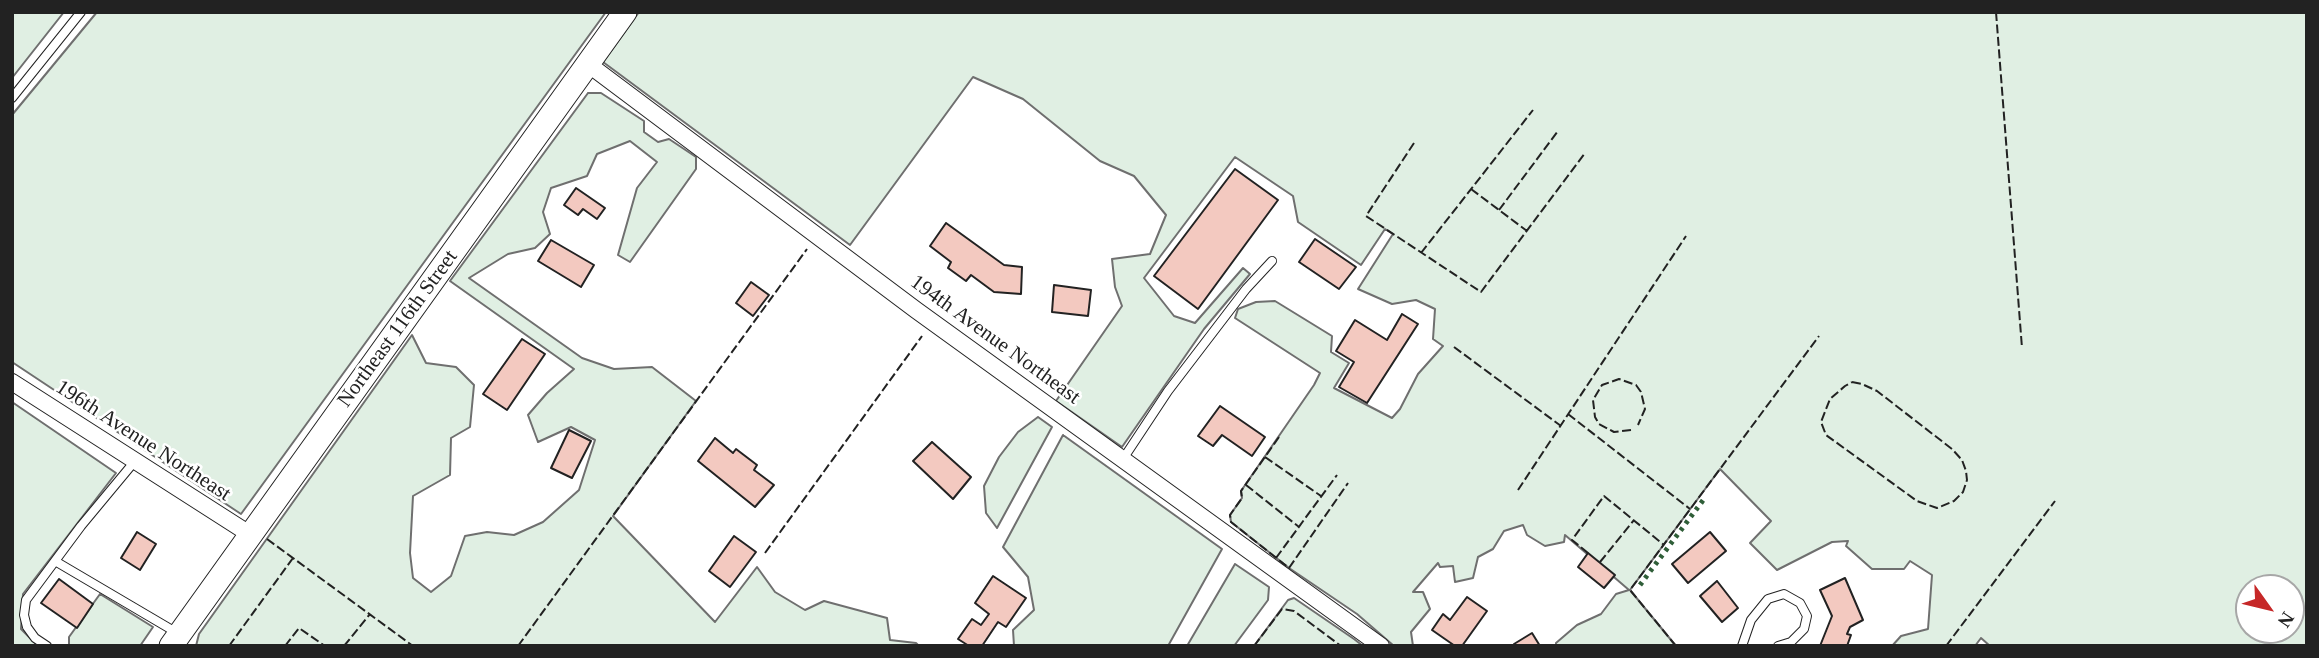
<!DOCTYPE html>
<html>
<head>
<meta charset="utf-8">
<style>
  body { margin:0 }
  #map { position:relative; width:2319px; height:658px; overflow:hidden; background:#fff; font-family:"Times New Roman",serif }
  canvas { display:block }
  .frame { position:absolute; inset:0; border:14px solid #222; pointer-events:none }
  .north { position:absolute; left:2235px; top:574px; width:70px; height:70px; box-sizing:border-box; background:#fff; border:2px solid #a7a7a7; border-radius:50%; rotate:124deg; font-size:19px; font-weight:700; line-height:28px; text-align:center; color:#222 }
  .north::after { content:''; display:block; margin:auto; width:24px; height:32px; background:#c62828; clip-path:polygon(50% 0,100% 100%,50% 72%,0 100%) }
</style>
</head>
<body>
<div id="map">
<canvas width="2319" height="658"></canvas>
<div class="frame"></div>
<div class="north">N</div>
</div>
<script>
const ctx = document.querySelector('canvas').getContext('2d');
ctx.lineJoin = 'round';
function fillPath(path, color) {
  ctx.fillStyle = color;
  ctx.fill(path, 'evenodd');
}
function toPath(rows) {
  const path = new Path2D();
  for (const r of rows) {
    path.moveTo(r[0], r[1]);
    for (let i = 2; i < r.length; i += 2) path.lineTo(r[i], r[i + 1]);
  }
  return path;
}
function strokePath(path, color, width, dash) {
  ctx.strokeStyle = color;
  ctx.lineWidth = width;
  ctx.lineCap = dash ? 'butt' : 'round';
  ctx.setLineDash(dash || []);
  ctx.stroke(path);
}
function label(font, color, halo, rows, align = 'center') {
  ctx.font = font + ' "Times New Roman",serif';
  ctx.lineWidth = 5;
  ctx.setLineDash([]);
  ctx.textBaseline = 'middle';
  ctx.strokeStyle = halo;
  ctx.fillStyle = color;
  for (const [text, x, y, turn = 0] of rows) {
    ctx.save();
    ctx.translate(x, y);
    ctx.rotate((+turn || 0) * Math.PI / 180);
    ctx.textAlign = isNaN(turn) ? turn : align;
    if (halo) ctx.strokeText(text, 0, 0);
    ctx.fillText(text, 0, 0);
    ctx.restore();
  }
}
const green = toPath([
  [12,12,64,12,12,78,12,12],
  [97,12,606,12,241,514,12,362,12,115,97,12],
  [639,12,2307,12,2307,646,1990,646,1981,638,1975,646,1892,646,1901,636,1928,629,1932,575,1910,561,1904,569,1872,569,1846,546,1848,541,1832,542,1777,570,1750,543,1771,521,1720,469,1630,590,1676,646,1556,646,1556,643,1577,625,1601,614,1616,594,1629,590,1565,535,1564,542,1545,546,1527,535,1523,525,1504,531,1493,549,1478,557,1473,578,1455,582,1453,566,1440,567,1438,563,1413,592,1423,592,1430,609,1411,632,1413,646,1394,646,1357,614,1289,568,1231,522,1230,515,1242,498,1241,491,1314,385,1320,373,1235,318,1238,309,1256,302,1275,301,1332,336,1331,352,1349,363,1334,388,1392,418,1400,409,1418,374,1443,346,1433,339,1435,309,1416,300,1392,304,1358,289,1393,234,1385,229,1361,265,1298,222,1293,196,1235,157,1144,278,1174,316,1195,323,1243,268,1250,274,1204,329,1122,447,1056,401,1122,306,1115,287,1112,259,1150,254,1166,215,1134,176,1100,161,1023,99,973,77,850,245,603,62,639,12],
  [2249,588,2291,588,2291,630,2249,630,2249,588],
  [588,93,601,93,644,121,644,132,658,142,669,139,696,157,696,169,630,262,618,255,637,188,657,162,630,141,597,154,587,176,551,188,543,212,550,234,535,248,508,254,469,278,582,358,614,369,652,367,696,401,613,516,715,622,757,567,775,592,805,610,824,601,887,618,890,640,916,643,919,646,196,646,199,634,412,335,426,363,456,367,474,385,470,427,451,438,450,475,413,496,410,553,413,578,431,592,451,576,465,536,487,532,514,535,543,522,579,490,595,440,571,427,538,442,528,415,547,393,574,369,450,281,588,93],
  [12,402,116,473,23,594,21,629,38,646,12,646,12,402],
  [1038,417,1052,427,997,528,986,513,984,486,999,457,1018,432,1038,417],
  [1063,435,1222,549,1168,646,1014,646,1013,630,1034,610,1028,577,1003,547,1063,435],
  [1235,564,1269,587,1268,600,1234,646,1187,646,1235,564],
  [100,594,153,627,140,646,69,646,69,637,100,594],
  [1294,598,1354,639,1363,646,1254,646,1288,600,1294,598]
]);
const building = toPath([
  [1235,169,1278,200,1198,309,1154,276,1235,169],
  [576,188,605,208,597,219,583,209,578,215,564,205,576,188],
  [946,223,1004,265,1022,267,1021,294,994,292,971,275,966,281,948,268,951,262,930,246,946,223],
  [1315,239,1356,267,1339,289,1299,262,1315,239],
  [551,240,594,265,581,287,538,261,551,240],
  [751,282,769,295,753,316,736,303,751,282],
  [1054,285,1091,290,1088,316,1052,312,1054,285],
  [1402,314,1418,324,1367,403,1339,387,1354,362,1336,351,1355,320,1387,340,1402,314],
  [522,339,545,354,507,410,483,394,522,339],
  [1220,406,1265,437,1252,456,1222,435,1213,446,1198,436,1220,406],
  [569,430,591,441,572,478,551,468,569,430],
  [715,438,733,453,736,449,757,465,754,470,774,485,755,507,698,461,715,438],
  [932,442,971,477,953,499,913,461,932,442],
  [137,532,156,544,140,570,121,558,137,532],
  [1710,532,1726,551,1688,583,1672,564,1710,532],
  [734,536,756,552,730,587,709,571,734,536],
  [1588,553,1615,575,1604,588,1578,567,1588,553],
  [993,576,1026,598,1006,627,998,622,982,646,969,646,958,639,972,619,981,625,989,614,975,603,993,576],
  [1845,578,1863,620,1850,627,1847,634,1851,635,1847,646,1820,646,1832,616,1820,590,1845,578],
  [59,579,93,604,77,628,41,603,59,579],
  [1717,581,1738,608,1722,622,1700,596,1717,581],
  [1467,597,1487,611,1462,646,1455,646,1432,630,1443,614,1450,620,1467,597],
  [1532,633,1540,646,1515,646,1514,644,1532,633]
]);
const lane = toPath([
  [12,98,81,12],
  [1123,459,1168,391,1246,289,1272,261],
  [55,561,179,634],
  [47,646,35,638,27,627,24,615,26,600,81,526,135,461],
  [1742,646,1751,620,1768,599,1784,594,1800,603,1807,616,1804,629,1791,642,1778,646]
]);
const street = toPath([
  [588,64,916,310,1381,646],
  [12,382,251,535]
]);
const secondary = toPath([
  [171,646,625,12]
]);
const hedge = toPath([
  [1640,585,1704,499]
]);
const fence = toPath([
  [1996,12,2022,348],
  [1414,143,1366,216,1481,292,1585,153],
  [1471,189,1527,231],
  [1499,210,1558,131],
  [1421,253,1533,110],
  [1454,347,1561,426],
  [1852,382,1862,384,1877,391,1952,449,1962,460,1966,471,1967,480,1963,492,1954,501,1937,508,1917,501,1826,435,1821,422,1830,399,1845,386,1852,382],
  [1568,414,1690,509],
  [1631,430,1614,432,1599,424,1595,417,1593,400,1602,385,1619,379,1636,385,1641,392,1645,409,1638,425],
  [1279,437,1241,491,1242,498,1230,515,1231,522,1289,568,1348,483],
  [1265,457,1321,496],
  [1246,485,1299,527],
  [1518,490,1686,236],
  [267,539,413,646],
  [765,553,922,336],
  [1588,553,1572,540,1604,496,1664,545],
  [1276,558,1337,475],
  [1600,562,1634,520],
  [229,646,293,558],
  [285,646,299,628,325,646],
  [344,646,370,614],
  [518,646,807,249],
  [1254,646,1282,609,1294,611,1341,646],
  [1676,646,1630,590,1819,336],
  [1946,646,2055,501]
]);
const streetNames = [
  ["Northeast 116th Street",398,329,-54],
  ["194th Avenue Northeast",995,340,36],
  ["196th Avenue Northeast",143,441,33]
];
fillPath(green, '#e0efe3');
strokePath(green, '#6f6f6f', 2);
fillPath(building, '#f3c9c0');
strokePath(building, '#222', 2);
strokePath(lane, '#222', 10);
strokePath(street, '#222', 18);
strokePath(secondary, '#222', 25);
strokePath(lane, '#fff', 8);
strokePath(street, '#fff', 16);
strokePath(secondary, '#fff', 23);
strokePath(hedge, '#2f5e38', 5, [3.5, 5]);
strokePath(fence, '#222', 2, [9, 3.5]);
label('21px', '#222', '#fff', streetNames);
</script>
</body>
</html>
